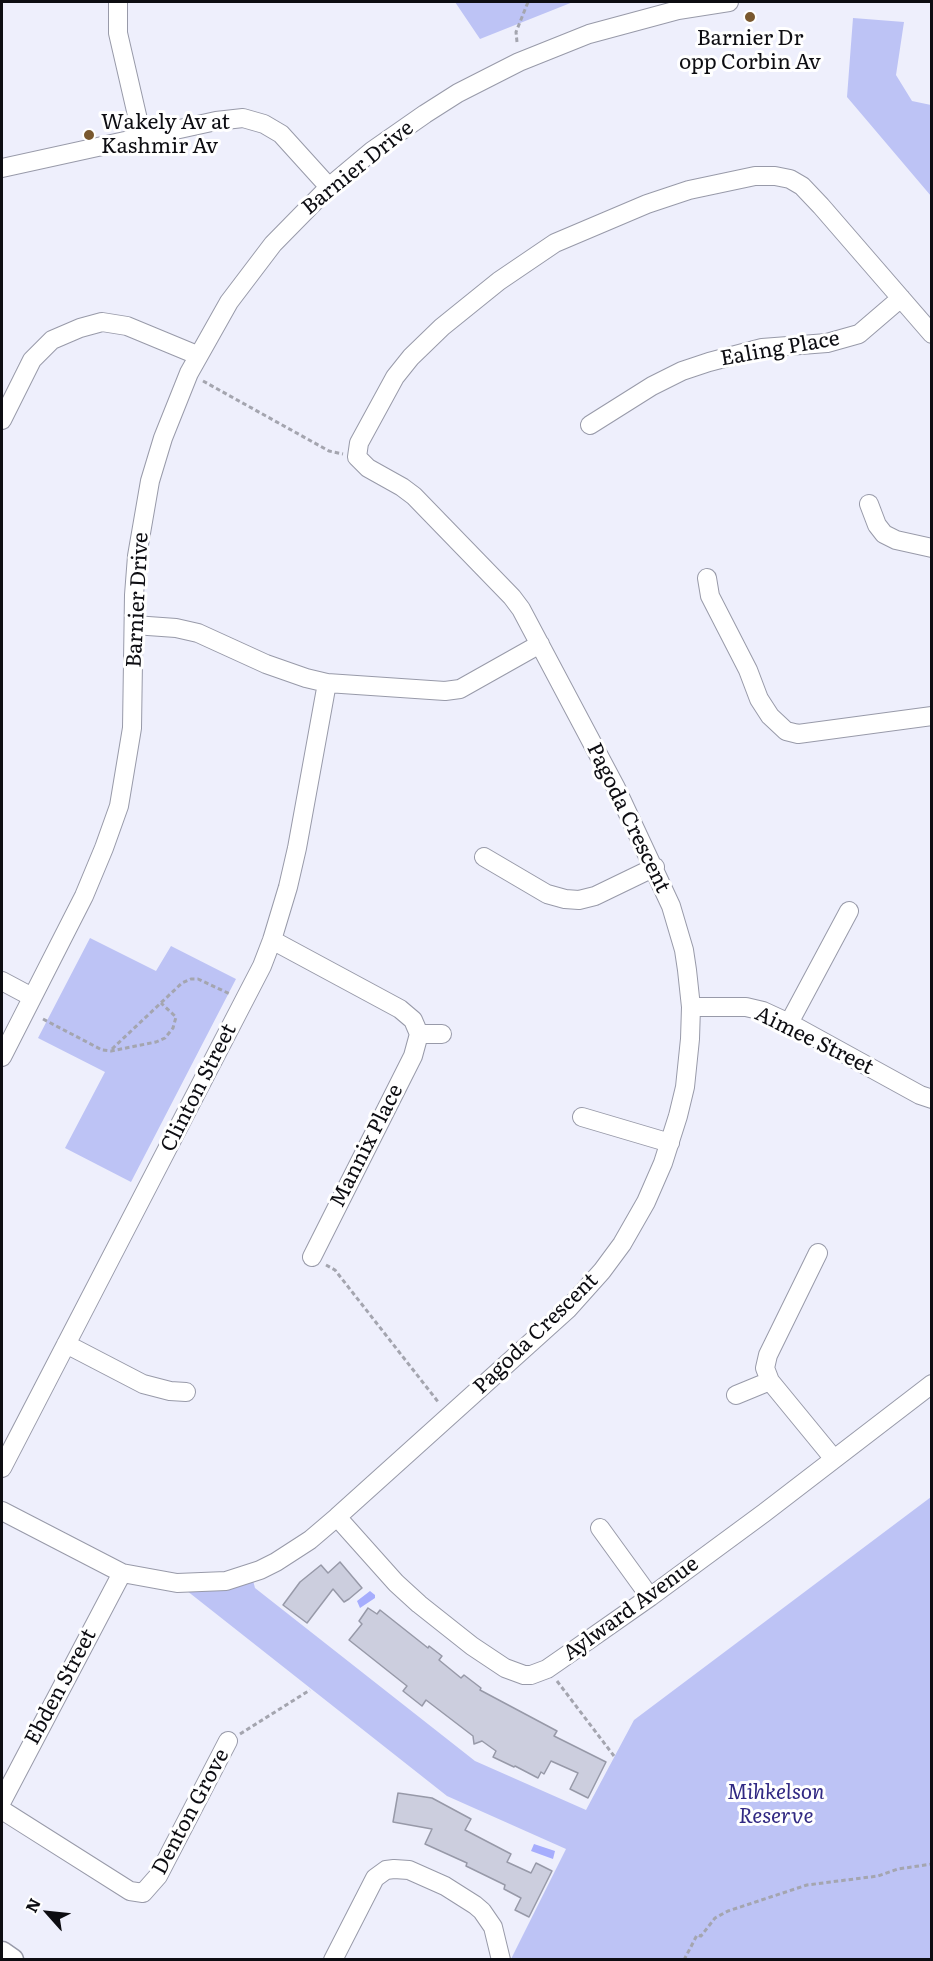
<!DOCTYPE html>
<html>
<head>
<meta charset="utf-8">
<style>
  body { margin:0 }
  #map { position:relative; width:933px; height:1961px; overflow:hidden; background:#eeeffc; font-family:Literata,serif }
  canvas { display:block }
  .frame { position:absolute; inset:0; border:3px solid #0d0d12; pointer-events:none }
  .north { position:absolute; left:18px; top:1883px; width:60px; height:60px; -webkit-text-stroke:4px #fff; paint-order:stroke; rotate:297deg; font-size:16px; font-weight:700; line-height:24px; text-align:center; color:#0d0d12 }
  .north::after { content:''; display:block; margin:auto; width:21px; height:27px; background:#0d0d12; clip-path:polygon(50% 0,100% 100%,50% 72%,0 100%) }
</style>
</head>
<body>
<div id="map">
<canvas width="933" height="1961"></canvas>
<div class="frame"></div>
<div class="north">N</div>
</div>
<script>
const ctx = document.querySelector('canvas').getContext('2d');
ctx.lineJoin = 'round';
function fillPath(path, color) {
  ctx.fillStyle = color;
  ctx.fill(path, 'evenodd');
}
function toPath(rows) {
  const path = new Path2D();
  for (const r of rows) {
    path.moveTo(r[0], r[1]);
    for (let i = 2; i < r.length; i += 2) path.lineTo(r[i], r[i + 1]);
  }
  return path;
}
function strokePath(path, color, width, dash) {
  ctx.strokeStyle = color;
  ctx.lineWidth = width;
  ctx.lineCap = dash ? 'butt' : 'round';
  ctx.setLineDash(dash || []);
  ctx.stroke(path);
}
function label(font, color, halo, rows, align = 'center') {
  ctx.font = font + ' Literata,serif';
  ctx.lineWidth = 6;
  ctx.setLineDash([]);
  ctx.textBaseline = 'middle';
  ctx.strokeStyle = halo;
  ctx.fillStyle = color;
  for (const [text, x, y, turn = 0] of rows) {
    ctx.save();
    ctx.translate(x, y);
    ctx.rotate((+turn || 0) * Math.PI / 180);
    ctx.textAlign = isNaN(turn) ? turn : align;
    if (halo) ctx.strokeText(text, 0, 0);
    ctx.fillText(text, 0, 0);
    ctx.restore();
  }
}
const green = toPath([
  [455,2,573,2,480,39],
  [853,18,904,22,896,75,912,101,931,105,931,196,847,97],
  [90,938,156,971,171,946,236,979,131,1182,65,1148,105,1072,38,1038],
  [931,1497,931,1959,511,1959,566,1849,447,1796,177,1583,251,1573,255,1588,475,1761,586,1810,634,1720]
]);
const water = toPath([
  [370,1591,375,1595,375,1598,360,1608,357,1601],
  [534,1844,555,1851,553,1859,531,1851]
]);
const building = toPath([
  [340,1562,362,1588,349,1599,344,1602,333,1589,307,1623,283,1605,300,1582,321,1565,328,1573,340,1562],
  [368,1608,377,1614,380,1610,428,1648,429,1646,442,1656,439,1660,461,1678,464,1675,481,1688,480,1690,557,1731,554,1736,606,1762,588,1798,570,1789,578,1773,551,1761,544,1774,541,1772,538,1778,515,1766,514,1767,493,1757,496,1751,482,1741,474,1744,473,1736,426,1700,422,1706,403,1691,407,1686,349,1640,362,1624,359,1621,368,1608],
  [398,1793,432,1798,471,1819,465,1830,511,1854,507,1862,531,1873,536,1863,552,1871,529,1917,515,1910,521,1898,504,1889,505,1885,466,1866,467,1863,425,1844,432,1829,393,1822,398,1793]
]);
const path = toPath([
  [517,42,516,32,528,2],
  [203,381,329,451,343,454],
  [43,1019,102,1050,111,1051,156,1042,165,1038,173,1028,176,1017,161,1003],
  [112,1049,182,983,191,979,198,979,230,994],
  [326,1265,335,1270,439,1403],
  [557,1681,614,1756],
  [240,1734,310,1690],
  [684,1960,697,1935,701,1936,715,1918,728,1911,807,1885,878,1876,898,1869,932,1864]
]);
const minor = toPath([
  [118,2,118,33,142,137],
  [2,168,216,121,243,118,264,124,281,134,329,187],
  [2,420,32,360,52,340,80,328,102,322,127,326,197,355],
  [590,425,652,386,682,371,709,362,762,348,827,343,859,334,901,298],
  [869,504,877,525,884,534,896,540,932,548],
  [707,578,710,596,748,670,759,699,770,716,786,731,798,734,932,716],
  [134,625,176,628,198,633,266,664,306,678,327,683,445,691,460,689,540,644],
  [484,857,547,894,565,899,579,900,595,896,655,867],
  [272,940,400,1009,413,1020,419,1034,413,1056,312,1257],
  [2,981,32,997],
  [691,1007,746,1007,763,1011,789,1023,920,1095,932,1099],
  [789,1023,849,911],
  [419,1034,442,1034],
  [2,1057,84,896,104,848,119,806,132,728,134,595,137,556,150,481,163,438,189,373,229,302,273,244,329,187,372,151,425,114,458,93,519,62,589,34,678,10,729,2],
  [582,1117,670,1143],
  [818,1253,768,1355,765,1368,770,1381,834,1459],
  [66,1344,143,1384,170,1391,186,1392],
  [736,1395,770,1381],
  [2,1468,262,966,272,940,288,887,297,848,327,683],
  [2,1511,122,1573,177,1583,226,1581,260,1570,276,1562,310,1540,337,1517,568,1309,602,1271,622,1244,646,1202,663,1163,678,1116,685,1087,690,1039,691,1007,687,970,684,950,671,906,616,788,521,609,512,597,414,496,402,487,368,468,357,457,359,443,395,377,411,357,442,327,499,281,555,243,647,204,689,190,755,176,775,176,790,179,802,186,821,206,932,334],
  [337,1517,396,1583,419,1604,472,1646,505,1668,524,1675,531,1675,547,1669,560,1660,650,1597,764,1513,932,1384],
  [600,1528,650,1597],
  [2,1801,122,1573],
  [2,1810,130,1891,143,1893,158,1876,228,1741],
  [333,1960,375,1878,386,1870,394,1869,409,1870,445,1886,475,1905,482,1911,493,1927,501,1960]
]);
const major = toPath([
  [2,1953,12,1960]
]);
const markers = [
  [750,17,6,"#79582f"],
  [89,135,6,"#79582f"]
];
const poiNames = [
  ["Barnier Dr",750,39],
  ["opp Corbin Av",750,63],
  ["Wakely Av at",101,123,"left"],
  ["Kashmir Av",101,147,"left"]
];
const streetNames = [
  ["Barnier Drive",358,168,-39],
  ["Ealing Place",780,349,-10],
  ["Barnier Drive",138,600,-87],
  ["Pagoda Crescent",628,818,64],
  ["Aimee Street",814,1041,26],
  ["Clinton Street",199,1088,-63],
  ["Mannix Place",367,1146,-63],
  ["Pagoda Crescent",536,1334,-44],
  ["Aylward Avenue",631,1609,-36],
  ["Ebden Street",61,1687,-62],
  ["Denton Grove",191,1812,-62]
];
const parkNames = [
  ["Mihkelson",776,1793],
  ["Reserve",776,1817]
];
fillPath(green, '#bdc3f5');
fillPath(water, '#a6adfd');
fillPath(building, '#cccede');
strokePath(building, '#9799a8', 1.5);
strokePath(minor, '#989aa9', 20);
strokePath(major, '#989aa9', 25);
strokePath(path, '#a4a5af', 3, [4.5, 3]);
strokePath(minor, '#fff', 18);
strokePath(major, '#fff', 22);
for (const [x, y, r, color] of markers) {
  const dot = new Path2D();
  dot.arc(x, y, r, 0, 2 * Math.PI);
  ctx.fillStyle = color;
  ctx.fill(dot);
  strokePath(dot, '#fff', 2);
}
label('21px', '#0d0d12', '#fff', poiNames);
label('21px', '#0d0d12', '#fff', streetNames);
label('italic 21px', '#312983', '#fff', parkNames);
</script>
</body>
</html>
